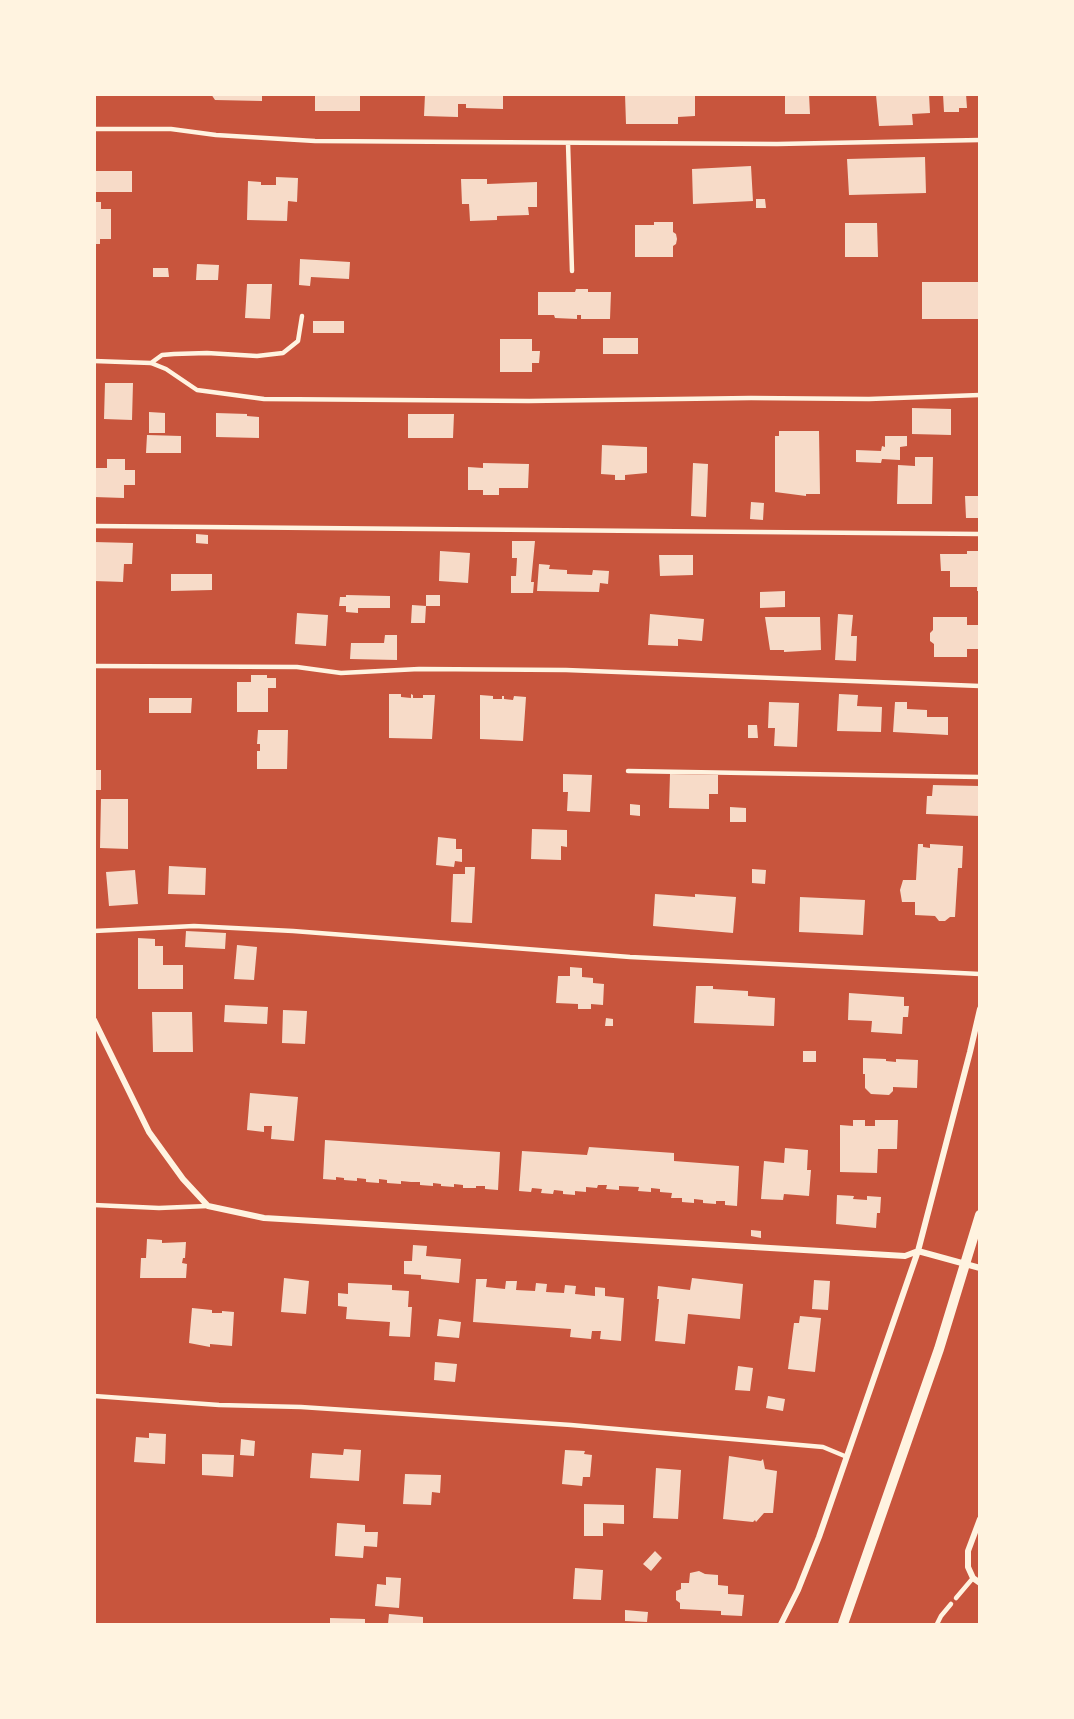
<!DOCTYPE html>
<html>
<head>
<meta charset="utf-8">
<style>
  body { margin:0 }
  #map { position:relative; width:1074px; height:1719px; overflow:hidden; background:#c8553d; font-family:"Asap Condensed",sans-serif }
  canvas { display:block }
  .frame { position:absolute; inset:0; border:96px solid #fff3e0; pointer-events:none }
</style>
</head>
<body>
<div id="map">
<canvas width="1074" height="1719"></canvas>
<div class="frame"></div>
</div>
<script>
const ctx = document.querySelector('canvas').getContext('2d');
ctx.lineJoin = 'round';
function fillPath(path, color) {
  ctx.fillStyle = color;
  ctx.fill(path, 'evenodd');
}
function toPath(rows) {
  const path = new Path2D();
  for (const r of rows) {
    path.moveTo(r[0], r[1]);
    for (let i = 2; i < r.length; i += 2) path.lineTo(r[i], r[i + 1]);
  }
  return path;
}
function strokePath(path, color, width, dash) {
  ctx.strokeStyle = color;
  ctx.lineWidth = width;
  ctx.lineCap = dash ? 'butt' : 'round';
  ctx.setLineDash(dash || []);
  ctx.stroke(path);
}
const building = toPath([
  [211,94,262,94,262,101,215,100],
  [315,94,360,94,360,111,315,111],
  [425,94,503,94,503,109,466,108,466,104,458,104,458,117,424,116],
  [625,94,695,94,695,116,678,117,678,124,626,124],
  [785,94,809,94,810,114,785,114],
  [929,94,930,113,912,114,913,125,879,126,876,95],
  [943,94,966,94,967,108,959,108,959,112,944,112],
  [925,157,926,193,849,195,847,159],
  [751,166,753,201,693,204,692,169],
  [94,171,132,171,132,192,94,192],
  [276,177,298,178,297,202,288,201,287,221,247,220,248,181,261,182,261,185,276,185],
  [461,179,487,179,487,184,537,182,537,207,528,207,529,215,497,216,497,220,470,221,469,204,462,204],
  [756,199,765,199,766,208,756,208],
  [94,202,101,202,101,209,111,209,111,239,100,239,100,244,94,244],
  [654,222,673,222,673,232,676,234,677,239,676,244,673,246,673,257,635,257,635,225,654,225],
  [845,223,877,223,878,257,845,257],
  [300,259,350,262,349,279,311,277,310,286,299,285],
  [197,264,219,265,218,280,196,280],
  [153,268,168,268,169,277,153,277],
  [922,282,980,282,980,319,922,319],
  [247,284,272,284,270,319,245,318],
  [576,289,588,289,588,292,611,292,610,319,581,319,581,315,577,315,577,319,555,318,554,315,538,315,538,292,575,292],
  [313,321,344,321,344,333,313,333],
  [603,338,638,338,638,354,603,354],
  [500,339,532,339,532,351,540,351,539,363,532,363,532,372,500,372],
  [105,383,133,383,132,420,104,419],
  [912,408,951,409,951,435,912,434],
  [149,412,165,413,165,433,149,433],
  [216,413,247,414,247,416,259,417,259,438,216,437],
  [408,414,454,414,453,438,408,438],
  [779,431,819,431,820,494,806,494,806,496,775,492,775,436,779,436],
  [147,435,181,436,181,453,146,453],
  [885,436,907,436,907,446,900,447,900,460,882,459,881,463,856,462,856,450,881,451,882,446,885,447],
  [602,445,647,447,647,473,625,475,625,480,615,480,615,475,601,474],
  [915,457,933,457,932,504,897,504,898,465,915,466],
  [107,459,125,459,125,470,135,470,135,485,124,485,124,498,94,497,94,468,107,468],
  [483,463,529,464,528,488,499,488,499,495,483,495,483,490,468,490,468,467,483,468],
  [693,463,708,464,706,517,691,516],
  [965,496,980,496,980,518,966,518],
  [751,502,764,503,763,520,750,519],
  [196,534,208,535,208,544,196,543],
  [512,541,535,541,531,582,534,582,533,593,511,593,511,576,516,576,517,558,512,558],
  [94,542,133,543,132,564,124,564,123,582,94,581],
  [440,551,470,553,468,583,439,581],
  [967,551,980,551,980,591,977,591,977,587,950,587,950,571,941,571,940,554,967,554],
  [659,555,693,555,693,575,660,576],
  [539,564,550,565,549,569,567,570,567,574,592,575,593,570,609,571,608,584,600,583,599,592,537,591],
  [171,574,212,574,212,590,171,591],
  [785,591,785,607,760,608,760,592],
  [346,595,390,596,390,608,358,608,358,613,346,612,346,606,339,606,340,597,346,597],
  [426,595,440,595,440,606,426,606,425,623,411,623,412,605,426,606],
  [297,613,328,615,326,646,295,644],
  [650,614,704,619,702,641,678,639,678,646,648,645],
  [838,614,853,615,851,636,857,636,856,661,835,660],
  [765,617,820,617,821,650,784,652,784,650,770,650],
  [933,617,967,617,967,625,980,625,980,649,967,649,967,657,934,657,934,644,930,641,930,633,933,630],
  [385,635,397,635,397,660,350,659,351,643,384,643],
  [251,675,267,675,267,678,276,678,276,688,268,688,268,712,237,712,237,682,251,682],
  [389,694,401,694,401,697,411,698,411,694,413,695,413,698,423,698,423,695,435,695,432,739,389,738],
  [839,694,858,695,857,706,882,707,881,732,837,731],
  [480,695,493,696,493,699,502,699,502,696,504,696,504,699,513,700,514,696,526,697,523,741,480,739],
  [149,698,192,698,191,713,149,713],
  [769,702,799,703,797,747,774,746,775,728,768,728],
  [895,702,907,702,907,709,927,710,927,717,948,717,948,735,893,732],
  [748,725,757,725,758,738,748,738],
  [258,730,288,730,287,769,257,769,257,751,260,751,260,744,257,744],
  [94,770,101,770,101,790,94,790],
  [563,774,592,775,590,812,567,811,568,792,563,792],
  [670,774,718,775,718,794,709,794,709,809,669,808],
  [933,785,980,786,980,816,926,814,927,796,932,796],
  [101,799,128,799,128,849,100,848],
  [630,804,640,805,640,816,630,815],
  [730,807,746,808,746,822,730,822],
  [532,829,567,830,567,847,561,846,561,860,531,859],
  [438,837,456,839,456,849,462,849,462,862,455,861,454,867,436,865],
  [918,844,923,844,923,847,930,848,930,844,963,846,962,868,958,868,955,917,950,917,945,921,939,921,935,916,915,915,915,902,902,902,900,890,903,880,916,880],
  [169,866,206,868,205,895,168,894],
  [465,867,475,867,472,923,451,922,453,874,465,874],
  [752,869,766,870,765,884,752,883],
  [135,870,138,904,109,906,106,872],
  [655,894,695,897,695,894,736,897,733,933,653,926],
  [800,897,865,900,863,935,799,932],
  [186,931,226,933,225,949,185,947],
  [138,938,155,939,155,946,163,946,163,965,183,965,183,989,138,989],
  [237,945,257,947,254,980,234,979],
  [570,967,582,968,582,977,593,978,593,983,604,984,603,1005,591,1004,591,1009,578,1009,578,1004,556,1003,558,976,570,976],
  [696,986,713,986,713,989,748,991,748,996,775,998,774,1026,694,1023],
  [849,993,904,997,904,1006,909,1006,908,1017,903,1017,902,1034,871,1032,872,1021,848,1020],
  [225,1005,268,1007,267,1024,224,1022],
  [283,1010,307,1011,305,1044,282,1043],
  [152,1012,192,1012,193,1052,153,1052],
  [606,1018,613,1019,613,1026,605,1026],
  [803,1051,816,1051,816,1062,803,1062],
  [863,1058,886,1059,886,1061,896,1062,896,1059,918,1060,917,1088,893,1087,893,1091,889,1095,871,1094,865,1088,865,1074,863,1074],
  [250,1093,298,1097,294,1141,271,1139,272,1126,264,1126,264,1132,247,1130],
  [853,1120,865,1120,865,1126,875,1126,875,1120,898,1120,897,1149,878,1149,877,1173,840,1172,840,1125,853,1126],
  [325,1140,500,1152,498,1190,485,1189,485,1186,476,1186,476,1188,463,1188,463,1185,454,1184,454,1187,441,1186,441,1184,433,1183,433,1186,420,1185,420,1182,411,1182,401,1181,401,1184,387,1183,387,1180,379,1179,379,1183,366,1182,366,1179,357,1178,357,1181,344,1180,344,1178,336,1177,336,1180,323,1179],
  [589,1147,674,1153,674,1161,739,1166,737,1206,725,1205,725,1201,716,1201,716,1204,703,1203,703,1200,694,1199,694,1203,682,1202,682,1198,671,1198,672,1193,660,1192,660,1189,651,1188,651,1192,638,1191,639,1187,619,1186,619,1190,606,1189,607,1185,598,1185,597,1188,586,1187,586,1192,575,1191,575,1195,563,1194,563,1191,554,1190,553,1194,541,1193,542,1189,532,1188,531,1192,519,1191,522,1151,587,1155],
  [785,1148,808,1150,807,1170,811,1170,809,1196,784,1194,783,1200,761,1199,764,1161,784,1163],
  [837,1195,854,1196,853,1199,867,1200,867,1196,881,1197,880,1213,877,1213,876,1228,836,1224],
  [751,1230,761,1231,761,1238,751,1236],
  [147,1239,162,1240,162,1243,186,1242,185,1258,183,1258,182,1263,187,1264,186,1278,140,1278,141,1258,146,1258],
  [413,1245,427,1246,426,1256,461,1259,459,1283,421,1279,421,1275,404,1274,404,1261,412,1261],
  [284,1278,309,1281,306,1314,281,1312],
  [692,1278,743,1284,740,1319,688,1314,685,1344,655,1341,659,1299,657,1299,658,1286,690,1290],
  [476,1279,487,1279,486,1287,505,1289,506,1281,517,1281,516,1290,535,1291,536,1283,547,1284,546,1292,564,1293,565,1285,576,1286,575,1294,595,1296,595,1287,605,1288,605,1296,624,1298,621,1341,600,1339,601,1331,592,1331,591,1339,570,1337,571,1329,473,1322],
  [814,1280,830,1281,828,1310,812,1309],
  [348,1283,392,1285,392,1290,409,1291,408,1307,412,1307,410,1337,389,1336,390,1322,346,1319,347,1307,338,1306,338,1293,348,1294],
  [192,1308,212,1310,212,1313,222,1313,222,1311,234,1312,232,1346,210,1344,210,1347,189,1343],
  [800,1316,821,1318,815,1372,788,1369,794,1323,799,1323],
  [439,1319,461,1322,459,1338,437,1336],
  [435,1362,457,1364,455,1382,434,1380],
  [738,1366,753,1368,750,1391,735,1390],
  [768,1396,785,1399,783,1411,766,1408],
  [149,1433,166,1434,165,1464,134,1462,136,1437,149,1438],
  [241,1439,255,1441,254,1456,240,1455],
  [344,1449,361,1450,359,1481,310,1478,312,1453,343,1455],
  [565,1450,585,1451,584,1454,592,1455,590,1477,583,1477,582,1486,562,1484],
  [202,1454,234,1455,233,1477,202,1475],
  [729,1456,761,1461,763,1459,765,1469,777,1471,773,1513,764,1513,756,1522,755,1520,753,1522,723,1519],
  [656,1468,681,1470,678,1519,653,1518],
  [405,1474,441,1475,440,1493,432,1492,431,1505,403,1504],
  [584,1504,624,1505,624,1524,603,1523,603,1536,584,1536],
  [337,1523,365,1525,365,1532,378,1532,377,1547,364,1546,363,1558,335,1556],
  [655,1551,662,1558,651,1571,643,1564],
  [575,1568,603,1570,601,1600,573,1599],
  [699,1571,705,1574,718,1575,718,1585,728,1586,728,1594,744,1595,742,1616,721,1615,721,1611,680,1609,680,1603,676,1600,676,1591,681,1589,681,1583,689,1583,690,1573],
  [386,1577,401,1578,399,1608,375,1606,377,1584,386,1585],
  [625,1610,648,1612,647,1622,625,1621],
  [389,1614,423,1617,423,1624,388,1624],
  [330,1618,365,1619,365,1624,330,1624]
]);
const service = toPath([
  [94,129,171,129,216,135,315,141,777,144,980,140],
  [568,143,572,271],
  [94,361,151,363,166,369,197,390,264,399,529,401,751,398,869,399,980,395],
  [151,363,162,355,174,354,207,353,257,356,283,353,298,341,302,316],
  [94,526,980,534],
  [94,666,297,667,341,673,419,669,566,670,980,686],
  [628,771,980,777],
  [94,931,194,926,293,931,630,957,980,974],
  [94,1205,159,1208,208,1206],
  [94,1396,219,1405,301,1407,571,1425,823,1447,847,1457],
  [956,1598,973,1578],
  [937,1624,941,1616,951,1604]
]);
const minor = toPath([
  [94,1020,149,1132,183,1179,208,1206,264,1218,905,1256,918,1251,980,1268],
  [980,1519,968,1551,968,1567,973,1578,980,1583],
  [781,1624,798,1590,819,1537,918,1251,970,1052,980,1009]
]);
const tertiary = toPath([
  [843,1624,939,1349,980,1215]
]);
fillPath(building, '#f7dbc8');
strokePath(service, '#fff3e0', 4.5);
strokePath(minor, '#fff3e0', 6);
strokePath(tertiary, '#fff3e0', 10);
</script>
</body>
</html>
